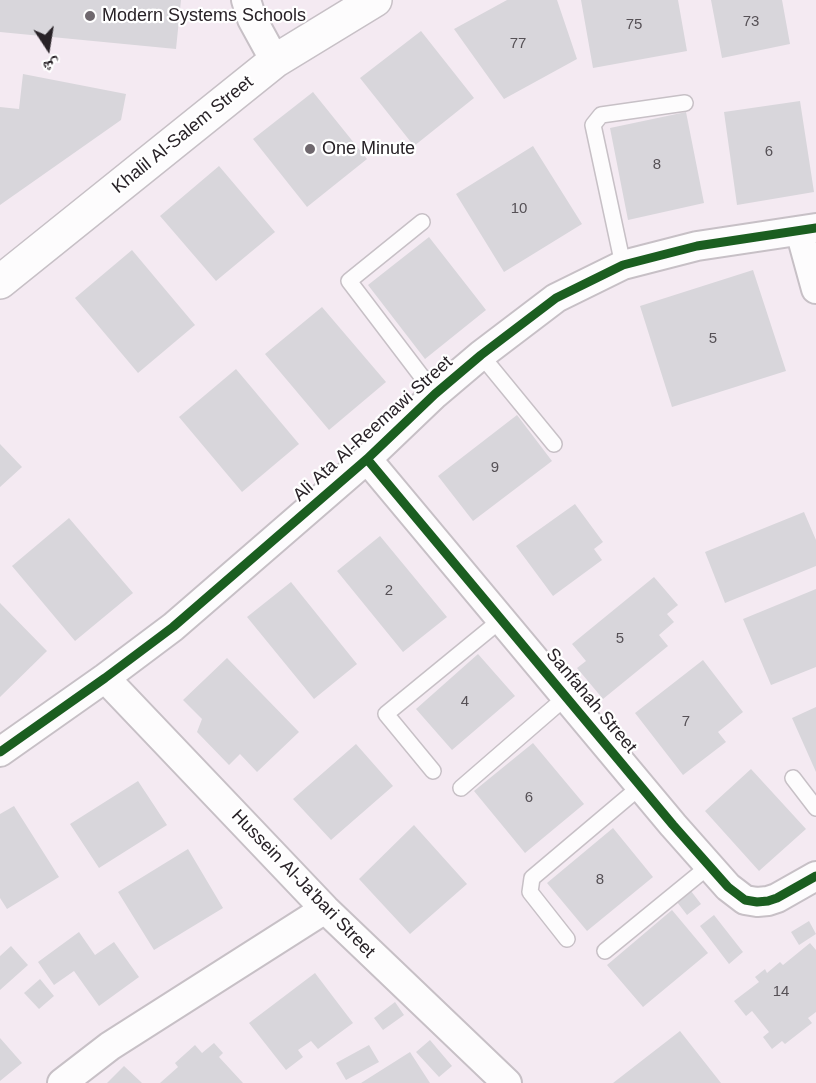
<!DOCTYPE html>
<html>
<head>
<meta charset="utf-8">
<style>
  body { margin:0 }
  #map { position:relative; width:816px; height:1083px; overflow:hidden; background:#f4eaf2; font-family:Helvetica,"Noto Naskh Arabic",sans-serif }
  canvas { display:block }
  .north { position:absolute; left:18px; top:18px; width:60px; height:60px; -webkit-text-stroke:4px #fff; paint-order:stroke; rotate:168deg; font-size:16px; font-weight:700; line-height:24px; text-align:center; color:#282227 }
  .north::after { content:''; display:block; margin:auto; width:21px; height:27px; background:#282227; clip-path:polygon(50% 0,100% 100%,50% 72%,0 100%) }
</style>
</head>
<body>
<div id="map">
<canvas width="816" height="1083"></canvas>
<div class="north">ش</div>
</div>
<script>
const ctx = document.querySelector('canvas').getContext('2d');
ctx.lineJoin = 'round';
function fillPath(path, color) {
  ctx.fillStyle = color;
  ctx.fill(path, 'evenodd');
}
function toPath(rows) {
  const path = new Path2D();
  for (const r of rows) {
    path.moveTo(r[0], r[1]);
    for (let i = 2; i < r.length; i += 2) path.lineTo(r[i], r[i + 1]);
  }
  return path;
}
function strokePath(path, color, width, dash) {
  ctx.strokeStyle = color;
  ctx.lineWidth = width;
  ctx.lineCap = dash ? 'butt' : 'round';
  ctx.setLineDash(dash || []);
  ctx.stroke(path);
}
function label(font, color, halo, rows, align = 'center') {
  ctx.font = font + ' Helvetica,sans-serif';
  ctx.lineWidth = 4.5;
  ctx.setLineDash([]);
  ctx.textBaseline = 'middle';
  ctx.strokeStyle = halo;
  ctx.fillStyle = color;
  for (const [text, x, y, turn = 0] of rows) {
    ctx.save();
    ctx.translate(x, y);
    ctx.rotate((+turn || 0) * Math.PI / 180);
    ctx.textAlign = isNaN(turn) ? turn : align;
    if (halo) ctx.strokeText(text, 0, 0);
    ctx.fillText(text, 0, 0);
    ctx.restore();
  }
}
const building = toPath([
  [0,0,181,0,176,49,0,32],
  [507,0,557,0,577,59,504,99,454,29],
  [581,0,678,0,687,51,593,68],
  [711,0,782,0,790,44,722,58],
  [421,31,474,98,414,146,360,78],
  [23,74,126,94,121,120,0,205,0,107,19,109],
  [313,92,367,159,307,207,253,139],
  [800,101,814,192,737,205,724,112],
  [686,112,704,203,628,220,610,128],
  [533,146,582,224,504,272,456,194],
  [219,166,275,232,216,281,160,216],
  [429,237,486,310,425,359,368,285],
  [132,250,195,325,138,373,75,298],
  [753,270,786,371,672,407,640,306],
  [322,307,386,382,329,430,265,354],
  [236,369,299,444,242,492,179,417],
  [517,415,552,461,473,521,438,476],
  [0,444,22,467,0,487],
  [575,504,603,542,594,549,602,560,553,596,516,546],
  [804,512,816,540,816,566,725,603,705,552],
  [69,518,133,593,75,641,12,566],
  [380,536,447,617,403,652,337,571],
  [654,577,678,605,667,614,674,622,659,635,668,646,603,699,577,668,586,661,572,644],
  [291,582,357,664,314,699,247,617],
  [816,589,816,667,771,685,743,619],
  [0,603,47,651,0,697],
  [478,654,515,696,452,750,416,709],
  [227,658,299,732,257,772,240,754,229,765,197,732,202,719,183,700],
  [703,660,743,712,718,732,726,742,683,775,635,713],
  [816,707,816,772,792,718],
  [533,743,584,804,525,853,474,791],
  [356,744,393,786,331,840,293,799],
  [751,769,806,829,759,871,705,811],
  [138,781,167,825,99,868,70,824],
  [14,806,59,877,7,909,0,898,0,814],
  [414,825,467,884,410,934,359,879],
  [613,828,653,877,587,931,547,883],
  [188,849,223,908,154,950,118,892],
  [691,891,701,904,687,915,677,902],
  [672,910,708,953,643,1007,607,965],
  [714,915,743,952,729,964,700,926],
  [809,921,816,934,799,945,791,932],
  [79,932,95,955,114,942,139,977,99,1006,74,971,54,985,38,962],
  [810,943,816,950,816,1012,808,1018,812,1023,785,1044,782,1041,772,1049,763,1037,769,1032,752,1011,746,1016,734,1001,759,982,755,977,765,969,767,973,780,962,783,965],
  [11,946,28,965,0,990,0,956],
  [315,973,353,1023,318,1049,311,1041,298,1050,303,1057,286,1070,249,1023],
  [40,979,54,996,39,1009,24,993],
  [395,1002,404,1015,383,1030,374,1018],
  [680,1031,721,1083,613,1083],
  [0,1038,22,1063,0,1081],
  [430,1040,452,1066,439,1077,416,1052],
  [214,1043,223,1053,219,1057,243,1083,160,1083,178,1067,175,1063,195,1045,202,1053],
  [369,1045,379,1062,346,1080,336,1063],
  [410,1052,430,1083,361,1083],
  [124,1066,142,1083,107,1083]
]);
const service = toPath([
  [422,222,349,281,435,394],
  [623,265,593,125,601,115,685,103],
  [481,355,554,444],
  [433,771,386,714,502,619],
  [793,778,816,808],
  [461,788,566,697],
  [567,939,530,892,532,878,641,786],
  [605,951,709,866]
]);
const minor = toPath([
  [246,0,252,19,275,61],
  [800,231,816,289],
  [367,459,673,825,728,887,745,900,757,902,768,901,777,898,816,876],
  [105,678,325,909,507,1083],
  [0,752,105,678,173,627,367,459,435,394,481,355,556,298,623,265,697,246,816,228],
  [62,1083,110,1046,325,909]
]);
const tertiary = toPath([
  [0,282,275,61,375,0]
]);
const cycleway = toPath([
  [367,459,673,825,728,887,745,900,757,902,768,901,777,898,816,876],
  [0,752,105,678,173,627,367,459,435,394,481,355,556,298,623,265,697,246,816,228]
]);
const markers = [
  [90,16,6,"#6f686e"],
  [310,149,6,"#6f686e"]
];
const numberNames = [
  ["73",751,22],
  ["75",634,25],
  ["77",518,44],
  ["6",769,152],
  ["8",657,165],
  ["10",519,209],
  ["5",713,339],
  ["9",495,468],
  ["2",389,591],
  ["5",620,639],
  ["4",465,702],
  ["7",686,722],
  ["6",529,798],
  ["8",600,880],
  ["14",781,992]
];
const poiNames = [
  ["Modern Systems Schools",102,16],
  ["One Minute",322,149]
];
const streetNames = [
  ["Khalil Al-Salem Street",183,135,-39],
  ["Ali Ata Al-Reemawi Street",373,429,-42],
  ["Sanfahah Street",591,701,50],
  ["Hussein Al-Ja'bari Street",303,884,46]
];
fillPath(building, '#d8d6db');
strokePath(service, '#c7c0c6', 18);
strokePath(minor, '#c7c0c6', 32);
strokePath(tertiary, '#c7c0c6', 36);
strokePath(service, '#fdfcfd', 15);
strokePath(minor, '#fdfcfd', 28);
strokePath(tertiary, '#fdfcfd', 33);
strokePath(cycleway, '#1b5e20', 9);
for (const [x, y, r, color] of markers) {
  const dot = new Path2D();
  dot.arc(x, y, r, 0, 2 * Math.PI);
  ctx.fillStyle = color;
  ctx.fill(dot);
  strokePath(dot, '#fff', 2);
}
label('15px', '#565156', null, numberNames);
label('18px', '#282227', '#fff', poiNames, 'left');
label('18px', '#282227', '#fff', streetNames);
</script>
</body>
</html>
